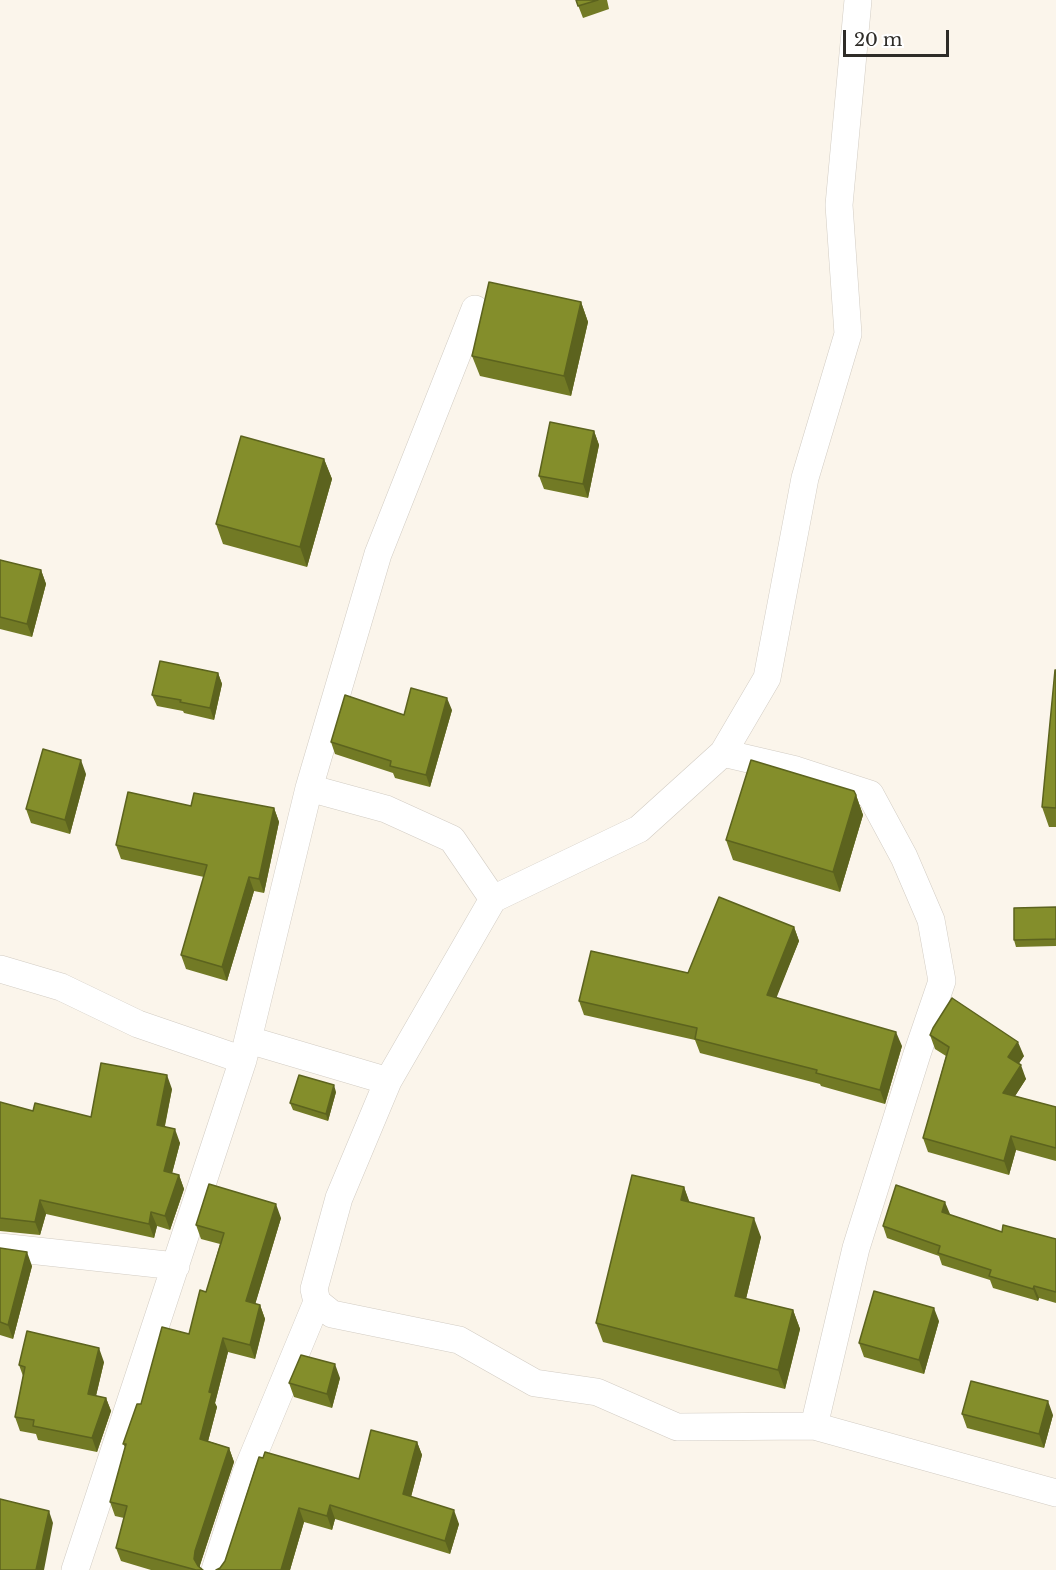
<!DOCTYPE html>
<html>
<head>
<meta charset="utf-8">
<style>
  body { margin:0 }
  #map { position:relative; width:1056px; height:1570px; overflow:hidden; background:#fbf5eb; font-family:"Libre Baskerville",serif }
  canvas { display:block }
  .scale { position:absolute; left:843px; top:30px; width:106px; height:27px; box-sizing:border-box; border:3px solid #2e2c28; border-top:0; padding-left:8px; font-size:18px; line-height:21px; white-space:nowrap; color:#2e2c28; -webkit-text-stroke:4px #fff; paint-order:stroke }
</style>
</head>
<body>
<div id="map">
<canvas width="1056" height="1570"></canvas>
<div class="scale">20 m</div>
</div>
<script>
const ctx = document.querySelector('canvas').getContext('2d');
ctx.lineJoin = 'round';
function toPath(rows) {
  const path = new Path2D();
  for (const r of rows) {
    path.moveTo(r[0], r[1]);
    for (let i = 2; i < r.length; i += 2) path.lineTo(r[i], r[i + 1]);
  }
  return path;
}
function strokePath(path, color, width, dash) {
  ctx.strokeStyle = color;
  ctx.lineWidth = width;
  ctx.lineCap = dash ? 'butt' : 'round';
  ctx.setLineDash(dash || []);
  ctx.stroke(path);
}
function fillPath(path, color) {
  ctx.fillStyle = color;
  ctx.fill(path, 'evenodd');
}
const minor = toPath([
  [723,753,796,770,870,794,904,857,931,920,942,981,917,1054,856,1248,814,1426],
  [309,788,386,809,452,839,493,899],
  [0,969,61,987,138,1024,243,1060],
  [249,1040,388,1081,339,1198,314,1289,317,1302,332,1314,459,1340,535,1383,597,1392,677,1427,814,1426,1056,1493],
  [388,1081,493,899,639,829,723,753,767,678,805,478,848,334,839,205,858,0],
  [0,1247,176,1266],
  [75,1570,243,1060,309,788,378,554,475,309],
  [215,1570,246,1473,317,1302]
]);
const wall = toPath([
  [576,0,607,0,609,9,583,18],
  [581,302,588,322,571,396,480,376,472,356],
  [594,431,599,445,588,498,544,489,539,476],
  [324,459,332,479,307,567,223,544,216,524],
  [0,560,41,570,46,584,32,637,0,629],
  [1056,670,1056,827,1049,827,1042,807],
  [218,673,222,684,214,720,184,713,183,711,157,706,152,695],
  [452,710,430,787,395,778,393,773,335,754,331,742,404,715],
  [86,774,70,834,31,823,26,809],
  [856,795,863,815,840,892,733,860,726,840],
  [191,806,274,808,279,822,264,893,254,891,227,981,186,969,181,955,204,877,121,859,116,845],
  [1056,907,1056,946,1016,947,1014,940],
  [794,927,799,941,776,997,902,1046,885,1104,821,1086,820,1084,700,1053,695,1040,584,1015,579,1001,688,973],
  [930,1035,1024,1056,1018,1064,1026,1079,1015,1096,1056,1107,1056,1161,1016,1150,1009,1175,928,1152,923,1138,946,1056,935,1049],
  [172,1089,165,1126,180,1143,172,1173,179,1175,184,1189,170,1230,157,1226,154,1238,46,1214,40,1235,0,1231,0,1102,33,1111,91,1117],
  [336,1092,328,1121,293,1110,290,1103],
  [684,1187,689,1202,761,1237,746,1299,793,1310,800,1329,785,1389,603,1342,596,1323],
  [950,1214,949,1215,1002,1232,1056,1239,1056,1303,1039,1298,1038,1301,993,1288,990,1280,942,1265,939,1256,887,1238,883,1226],
  [281,1218,255,1304,260,1305,265,1319,255,1359,228,1352,215,1403,217,1407,208,1441,229,1448,234,1462,200,1565,200,1568,203,1570,151,1570,121,1561,116,1548,124,1518,115,1516,110,1502,125,1447,123,1444,141,1404,189,1334,206,1292,220,1244,201,1239,196,1225],
  [0,1248,32,1266,13,1339,0,1335],
  [939,1321,924,1374,864,1357,859,1343],
  [104,1362,96,1396,106,1398,111,1411,97,1452,38,1440,36,1434,20,1431,15,1417,23,1376,19,1365],
  [340,1378,332,1408,294,1397,289,1383],
  [962,1414,1053,1415,1044,1448,967,1428],
  [417,1442,422,1455,411,1497,459,1524,450,1554,335,1519,332,1530,304,1522,290,1570,216,1570,220,1568,225,1561,256,1465,359,1479]
]);
const shadedWall = toPath([
  [581,302,588,322,571,396,564,376],
  [594,431,599,445,588,498,583,484],
  [324,459,332,479,307,567,300,547],
  [41,570,46,584,32,637,27,624],
  [218,673,222,684,214,720,210,708],
  [447,698,452,710,430,787,426,775],
  [81,760,86,774,70,834,65,820],
  [856,795,863,815,840,892,833,872],
  [274,808,279,822,264,893,259,879],
  [249,877,254,891,227,981,222,967],
  [794,927,799,941,772,1009,767,995],
  [896,1032,902,1046,885,1104,880,1090],
  [1018,1042,1024,1056,1014,1071,1008,1057],
  [1021,1065,1026,1079,1008,1107,1003,1093],
  [167,1075,172,1089,162,1139,157,1125],
  [334,1085,336,1092,328,1121,326,1114],
  [175,1129,180,1143,169,1185,164,1171],
  [1011,1136,1016,1150,1009,1175,1004,1161],
  [179,1175,184,1189,170,1230,165,1216],
  [684,1187,691,1206,681,1200],
  [40,1200,46,1214,40,1235,35,1222],
  [945,1202,950,1214,946,1224,942,1212],
  [276,1204,281,1218,252,1315,246,1301],
  [151,1212,157,1226,154,1238,149,1224],
  [754,1218,761,1237,742,1315,735,1296],
  [27,1252,32,1266,13,1339,8,1325],
  [1034,1286,1039,1298,1038,1301,1033,1289],
  [260,1305,265,1319,255,1359,250,1345],
  [934,1308,939,1321,924,1374,919,1360],
  [793,1310,800,1329,785,1389,778,1370],
  [223,1338,228,1352,215,1403,217,1407,205,1453,200,1439,209,1392],
  [99,1348,104,1362,93,1408,88,1394],
  [335,1364,340,1378,332,1408,327,1394],
  [106,1398,111,1411,97,1452,92,1438],
  [1048,1401,1053,1415,1044,1448,1039,1434],
  [417,1442,422,1455,408,1508,403,1494],
  [229,1448,234,1462,200,1565,200,1570,194,1559,195,1551],
  [330,1505,335,1519,332,1530,327,1516],
  [299,1508,304,1522,290,1570,281,1570],
  [454,1510,459,1524,450,1554,445,1541],
  [49,1511,53,1523,44,1570,36,1570]
]);
const building = toPath([
  [576,0,598,0,578,6,576,0],
  [489,282,581,302,564,376,472,356,489,282],
  [550,422,594,431,583,484,539,476,550,422],
  [241,436,324,459,300,547,216,524,241,436],
  [0,560,41,570,27,624,0,617,0,560],
  [160,661,218,673,210,708,180,702,181,700,152,695,160,661],
  [1055,670,1056,670,1056,808,1042,807,1055,670],
  [411,688,447,698,426,775,390,766,391,761,331,742,345,695,404,715,411,688],
  [43,749,81,760,65,820,26,809,43,749],
  [751,760,854,791,856,795,833,872,726,840,751,760],
  [128,792,191,806,194,793,274,808,259,879,249,877,222,967,181,955,207,865,116,845,128,792],
  [719,897,794,927,767,995,896,1032,880,1090,816,1073,817,1070,695,1039,697,1028,579,1001,591,951,688,973,719,897],
  [1056,907,1056,939,1014,940,1014,908,1056,907],
  [952,998,1018,1042,1008,1057,1021,1065,1003,1093,1056,1107,1056,1148,1011,1136,1004,1161,923,1138,949,1047,930,1035,933,1028,952,998],
  [101,1063,167,1075,157,1125,175,1129,164,1171,179,1175,165,1216,151,1212,149,1224,40,1200,35,1222,0,1218,0,1102,33,1111,35,1103,91,1117,101,1063],
  [299,1075,334,1085,326,1114,290,1103,299,1075],
  [632,1175,684,1187,681,1200,754,1218,735,1296,793,1310,778,1370,596,1323,632,1175],
  [209,1184,276,1204,246,1301,260,1305,250,1345,223,1338,209,1392,212,1393,200,1439,229,1448,195,1551,194,1559,198,1566,203,1570,196,1570,116,1548,127,1506,110,1502,126,1444,123,1444,137,1404,141,1404,162,1327,189,1334,200,1290,206,1292,224,1233,196,1225,209,1184],
  [896,1185,945,1202,942,1212,1002,1232,1003,1225,1056,1239,1056,1292,1034,1286,1033,1289,989,1276,991,1270,938,1253,940,1246,883,1226,896,1185],
  [0,1248,27,1252,8,1325,0,1322,0,1248],
  [874,1291,934,1308,919,1360,859,1343,874,1291],
  [27,1331,99,1348,88,1394,106,1398,92,1438,33,1426,34,1420,15,1417,25,1367,19,1365,27,1331],
  [301,1355,335,1364,327,1394,289,1383,301,1355],
  [971,1381,1048,1401,1039,1434,962,1414,971,1381],
  [371,1430,417,1442,403,1494,454,1510,445,1541,330,1505,327,1516,299,1508,281,1570,216,1570,220,1568,225,1561,259,1457,263,1458,265,1452,359,1479,371,1430],
  [0,1499,49,1511,36,1570,0,1570,0,1499]
]);
strokePath(minor, '#d2ccc3', 28);
strokePath(minor, '#fff', 27);
fillPath(wall, '#727a25');
fillPath(shadedWall, '#5c631e');
fillPath(building, '#848e2b');
strokePath(building, '#5c631e', 1.5);
</script>
</body>
</html>
